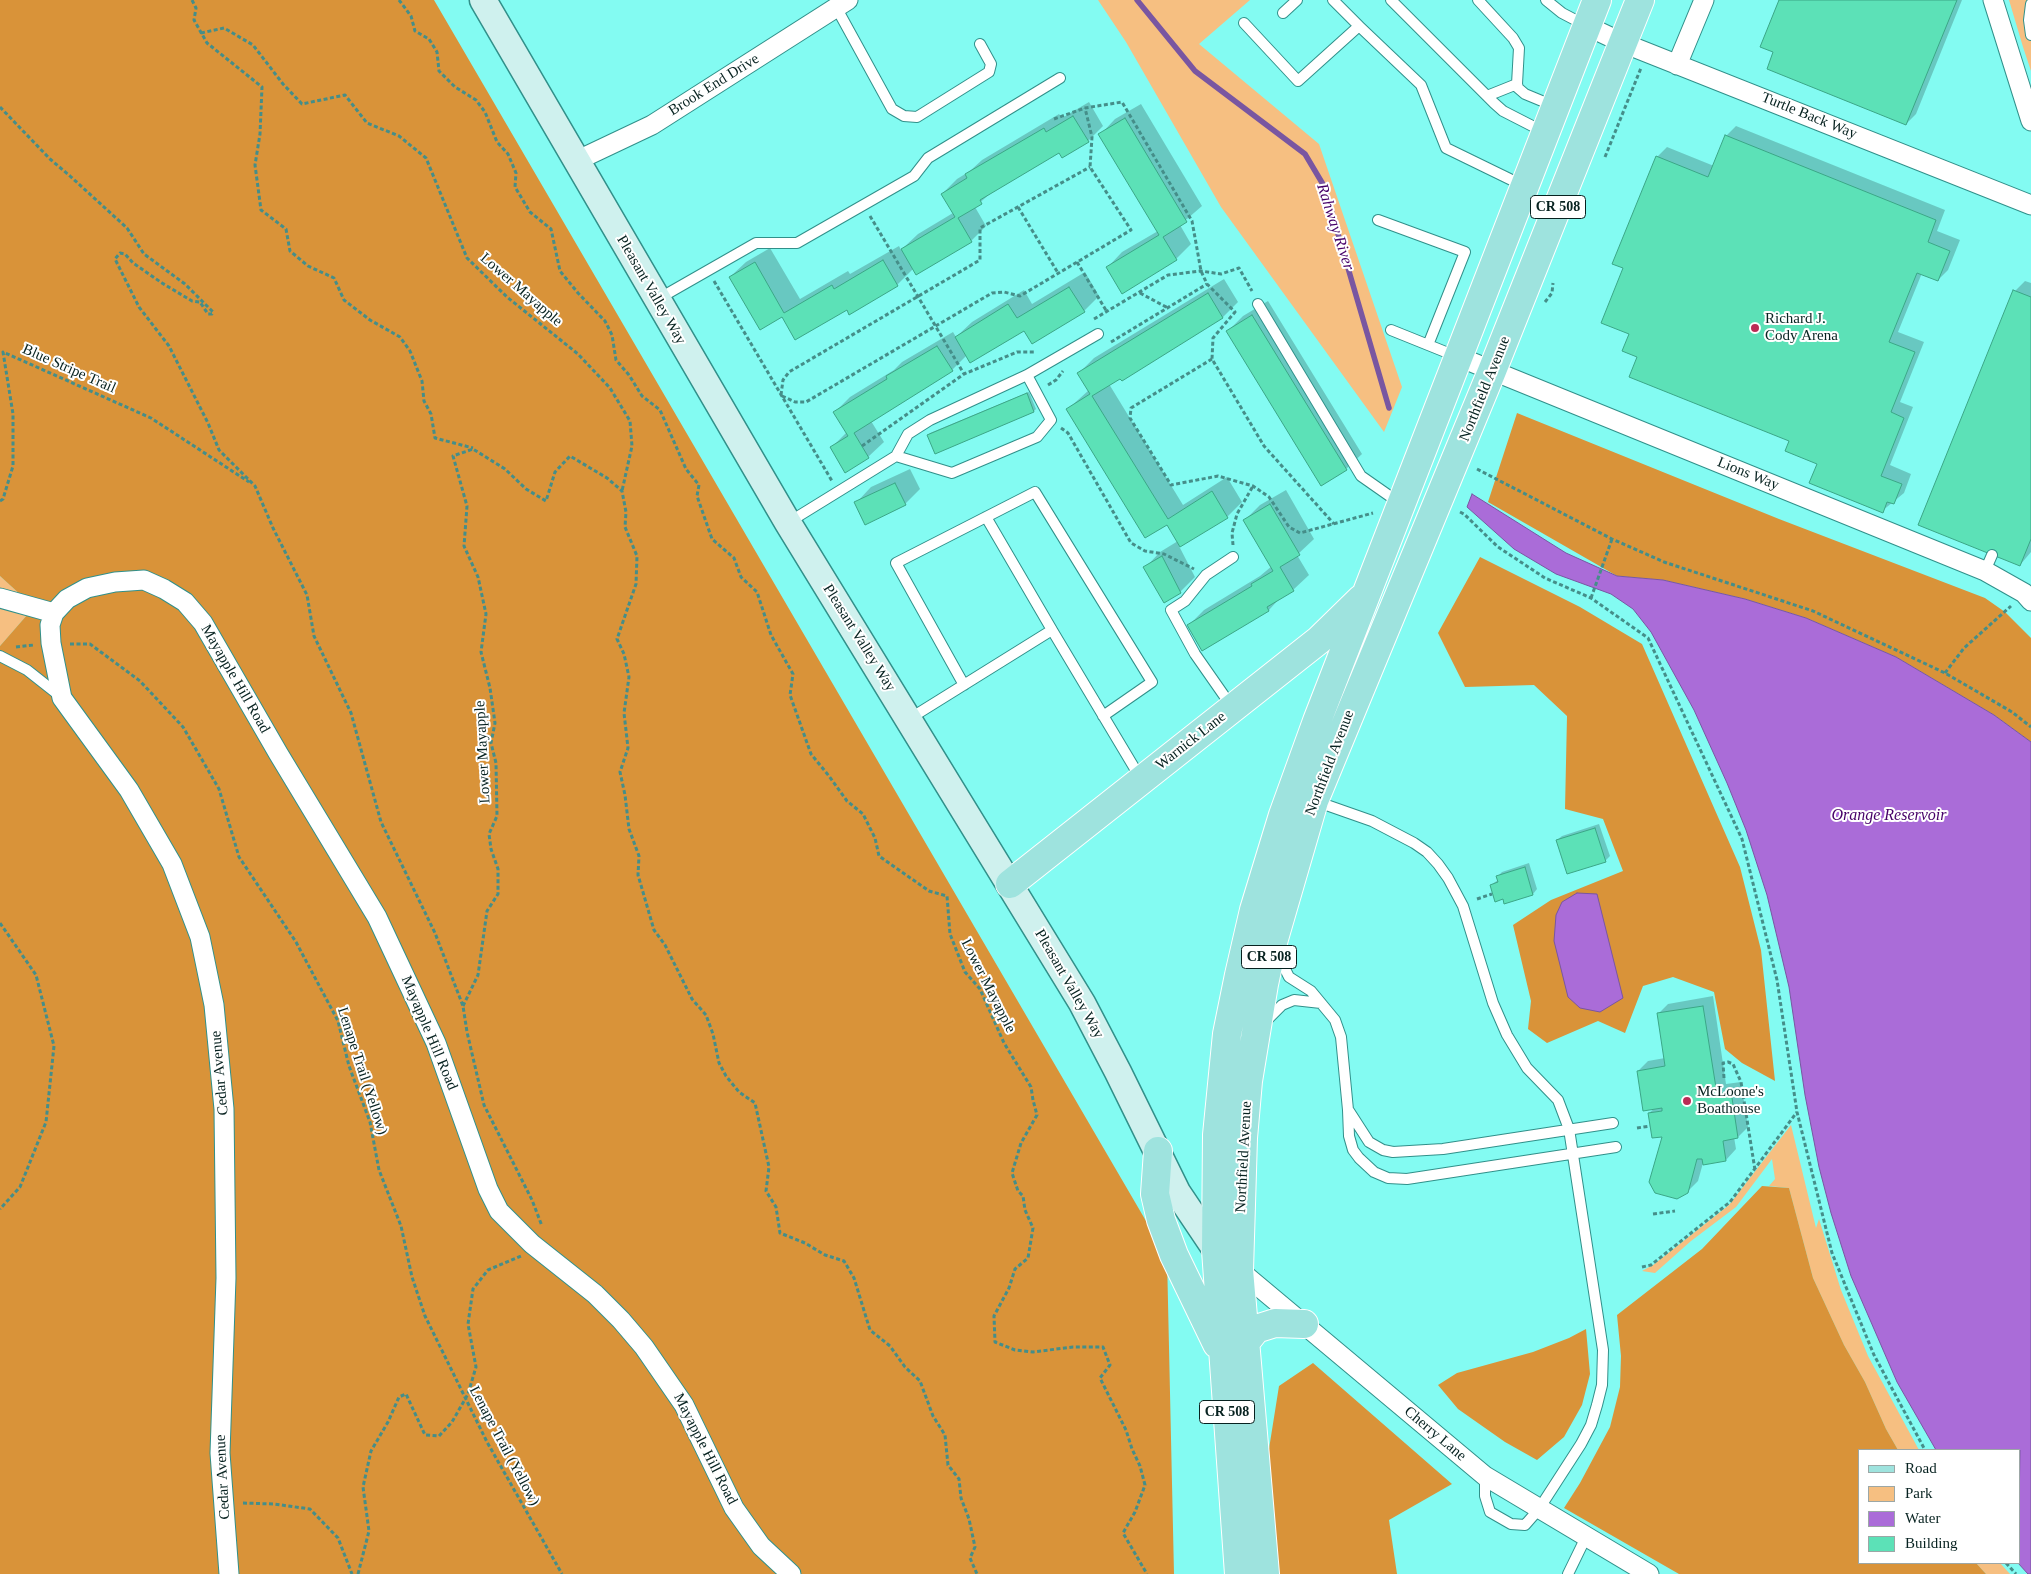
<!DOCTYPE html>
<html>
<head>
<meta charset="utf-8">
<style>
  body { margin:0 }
  #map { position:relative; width:2031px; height:1574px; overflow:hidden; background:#83fbf2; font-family:Georgia,serif }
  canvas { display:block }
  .legend { position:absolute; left:1858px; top:1449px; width:162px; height:115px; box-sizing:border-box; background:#fff; border:1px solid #9ca7a6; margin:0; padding:6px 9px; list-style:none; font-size:15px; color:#072220 }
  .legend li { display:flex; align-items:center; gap:10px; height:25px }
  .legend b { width:25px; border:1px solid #9ca7a6 }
</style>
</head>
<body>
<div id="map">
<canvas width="2031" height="1574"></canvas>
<ul class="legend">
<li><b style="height:6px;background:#9ee3de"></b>Road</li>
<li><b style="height:14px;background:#f6bf81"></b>Park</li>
<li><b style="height:14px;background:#aa6cd8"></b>Water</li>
<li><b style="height:14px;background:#5ce1b7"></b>Building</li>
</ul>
</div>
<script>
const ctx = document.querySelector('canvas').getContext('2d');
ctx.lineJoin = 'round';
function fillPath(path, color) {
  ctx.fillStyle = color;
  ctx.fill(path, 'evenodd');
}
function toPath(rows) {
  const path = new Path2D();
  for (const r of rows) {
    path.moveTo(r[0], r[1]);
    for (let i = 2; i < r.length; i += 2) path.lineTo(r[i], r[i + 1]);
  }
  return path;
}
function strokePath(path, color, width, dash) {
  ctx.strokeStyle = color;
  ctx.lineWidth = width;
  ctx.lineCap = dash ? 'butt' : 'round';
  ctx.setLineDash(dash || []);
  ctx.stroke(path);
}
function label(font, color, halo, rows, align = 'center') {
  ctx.font = font + ' Georgia,serif';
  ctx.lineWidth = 4;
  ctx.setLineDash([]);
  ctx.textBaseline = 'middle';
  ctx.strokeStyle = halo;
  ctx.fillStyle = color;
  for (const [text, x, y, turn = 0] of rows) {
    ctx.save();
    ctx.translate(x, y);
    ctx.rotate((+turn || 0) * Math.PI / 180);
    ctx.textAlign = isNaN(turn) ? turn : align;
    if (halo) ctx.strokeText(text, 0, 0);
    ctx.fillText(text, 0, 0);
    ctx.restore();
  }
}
const green = toPath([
  [1098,0,1250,0,1199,44,1319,144,1402,387,1384,432,1221,207,1126,42],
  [2009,0,2031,0,2031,71,2023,47],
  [0,576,34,607,0,646],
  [1791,1125,1816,1228,1819,1219,1841,1290,1868,1356,1919,1450,1898,1450,1886,1429,1865,1382,1844,1345,1813,1278,1789,1188,1769,1186,1775,1179,1772,1159,1736,1207,1691,1241,1655,1273,1642,1271,1653,1265,1729,1205],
  [1976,1563,2000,1563,2010,1574,1986,1574]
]);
const forest = toPath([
  [0,0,434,0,1167,1257,1174,1574,0,1574,0,646,34,607,0,576],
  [1517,413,1779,519,1985,598,2005,612,2031,638,2031,742,1994,715,1896,657,1806,618,1745,599,1663,580,1617,576,1488,502],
  [1480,557,1580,607,1642,644,1740,867,1761,950,1775,1081,1742,1063,1725,1049,1714,992,1673,977,1643,986,1625,1033,1598,1021,1547,1043,1528,1029,1531,1001,1513,925,1551,900,1623,871,1603,819,1565,809,1567,716,1534,685,1465,687,1438,633],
  [1762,1186,1789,1188,1813,1278,1844,1345,1865,1382,1886,1429,1898,1450,1860,1450,1860,1563,1976,1563,1986,1574,1679,1574,1564,1508,1580,1483,1610,1427,1620,1387,1621,1356,1617,1315,1702,1249],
  [1586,1329,1590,1374,1582,1405,1564,1437,1537,1460,1505,1442,1458,1409,1438,1385,1457,1373,1533,1352,1569,1338],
  [1313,1363,1452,1484,1389,1520,1397,1574,1277,1574,1265,1474,1279,1386]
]);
const water = toPath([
  [1472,494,1566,553,1617,576,1663,580,1745,599,1806,618,1896,657,1994,715,2031,742,2031,1574,2028,1574,2018,1563,2020,1450,1936,1450,1897,1382,1851,1276,1831,1213,1819,1167,1805,1095,1789,987,1767,895,1746,830,1727,783,1694,710,1651,632,1633,609,1611,594,1556,574,1514,549,1467,507,1472,494],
  [1577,893,1597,894,1623,998,1600,1012,1580,1008,1568,997,1554,941,1556,915,1562,902,1577,893]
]);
const shadow = toPath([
  [1780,0,1962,0,1916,114,1906,124,1775,52],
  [1089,102,1103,126,1088,141,1059,152,993,191,975,207,986,226,971,241,913,269,897,285,849,313,847,309,782,316,730,277,746,262,770,248,800,299,848,271,850,274,899,246,901,250,918,234,953,213,942,194,957,179,970,171,982,160,1059,114,1062,118],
  [1141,104,1202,206,1180,225,1191,244,1176,259,1107,268,1122,252,1158,231,1100,135,1115,119],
  [1736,126,1945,210,1937,231,1960,240,1948,270,1938,280,1922,273,1898,332,1924,342,1900,402,1913,407,1890,465,1911,474,1904,493,1882,511,1791,441,1639,357,1630,333,1625,267,1657,157,1667,147,1714,166,1726,136],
  [1085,272,1099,296,1084,311,1024,329,967,355,952,370,871,421,884,442,868,457,831,448,847,432,835,412,850,397,894,370,902,362,953,332,956,337,972,322,1024,290,1032,304],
  [1224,279,1238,302,1223,317,1122,379,1121,377,1109,384,1183,505,1227,477,1242,502,1227,517,1179,546,1195,577,1180,592,1145,568,1160,552,1178,541,1168,524,1068,409,1089,390,1079,373,1094,358],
  [2025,281,2031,283,2031,552,2020,565,2015,291],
  [1268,301,1362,454,1346,469,1228,331,1243,316],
  [1029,392,1036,409,1034,411,936,453,928,435,930,433],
  [910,469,920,489,905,504,856,503,871,487],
  [1286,490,1314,539,1297,555,1309,575,1293,590,1280,598,1269,610,1203,649,1189,625,1204,610,1260,576,1272,566,1245,520,1260,505],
  [1599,824,1610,856,1605,861,1557,840,1562,836],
  [1529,863,1537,889,1533,894,1504,898,1491,885,1498,880,1497,877,1502,872],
  [1713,996,1726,1084,1741,1082,1748,1127,1738,1137,1734,1137,1736,1149,1726,1160,1703,1163,1698,1181,1687,1192,1664,1135,1649,1113,1655,1108,1638,1071,1648,1061,1665,1058,1658,1014,1668,1004]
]);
const stream = toPath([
  [1137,0,1195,71,1305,154,1324,186,1389,408]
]);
const building = toPath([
  [1779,0,1957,0,1906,125,1767,69,1773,52,1760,47,1779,0],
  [1073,116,1089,142,1062,158,1059,153,980,200,982,204,958,218,972,242,916,275,901,249,955,217,941,194,967,178,965,174,1044,128,1046,132,1073,116],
  [1125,118,1187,222,1163,237,1177,260,1122,294,1106,267,1159,235,1098,134,1125,118],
  [1725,135,1936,220,1928,242,1950,251,1938,281,1917,273,1889,342,1915,352,1891,412,1904,418,1881,476,1902,484,1894,504,1887,502,1883,513,1809,483,1817,464,1785,451,1789,441,1629,377,1637,357,1622,351,1629,334,1601,323,1623,268,1612,264,1656,156,1708,177,1725,135],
  [883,260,898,286,849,315,847,310,795,340,782,317,760,330,729,277,755,262,784,313,832,285,834,289,883,260],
  [1069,287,1085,312,1032,344,1024,331,970,363,955,337,1008,304,1017,318,1069,287],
  [2013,290,2031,297,2031,539,2020,566,1918,525,2013,290],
  [1208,293,1223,318,1122,381,1120,379,1092,396,1168,519,1212,491,1228,518,1180,547,1167,525,1145,538,1066,409,1090,394,1077,373,1208,293],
  [1252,315,1347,470,1321,486,1226,331,1252,315],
  [937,346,953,371,854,433,869,458,845,473,830,447,848,436,833,412,887,379,886,376,937,346],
  [1027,393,1034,412,935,454,927,435,1027,393],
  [895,483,906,505,865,525,854,502,895,483],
  [1270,504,1300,555,1280,567,1294,591,1267,607,1269,611,1202,651,1187,625,1252,586,1251,584,1273,571,1243,520,1270,504],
  [1162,556,1181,593,1164,603,1143,567,1162,556],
  [1595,828,1606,862,1567,874,1556,840,1595,828],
  [1525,867,1533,895,1504,904,1503,899,1495,902,1490,885,1498,882,1496,876,1525,867],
  [1703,1006,1717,1094,1731,1091,1738,1138,1723,1141,1726,1161,1703,1165,1702,1159,1697,1159,1688,1193,1677,1199,1655,1193,1649,1182,1662,1137,1652,1138,1648,1113,1662,1111,1662,1108,1643,1111,1637,1071,1665,1066,1657,1013,1703,1006]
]);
const path = toPath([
  [192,0,196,8,194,20,207,43,262,87,260,134,255,165,261,210,286,229,290,251,308,266,334,278,344,300,370,320,400,337,410,351,422,381,424,401,431,414,435,438,473,448],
  [399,0,411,16,415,31,429,39,437,52,439,71,455,87,476,100,485,112,497,142,508,154,516,173,515,187,530,212,551,229,560,271,578,293,605,321,612,335,616,360,629,375,642,396,660,410,686,469,699,485,697,496,712,539,734,558,741,577,757,592,771,635,793,674,790,695,811,754,829,776,847,801,863,814,875,838,879,856,929,891,947,896,950,934,965,972,980,989,1004,1043,1031,1087,1033,1100,1037,1115,1021,1143,1012,1173,1018,1191,1023,1196,1025,1210,1033,1228,1028,1258,1015,1269,1009,1288,994,1316,995,1342,1015,1350,1033,1352,1073,1347,1103,1347,1110,1365,1100,1378,1126,1430,1132,1449,1140,1466,1145,1485,1135,1512,1123,1533,1147,1574],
  [201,33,224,28,253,45,283,84,302,104,345,95,367,123,399,136,426,158,467,258,507,297,578,354,610,388,630,421,632,446,622,491],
  [0,107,50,159,70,176,127,228,144,254,185,284,213,312,212,314,208,314,200,302,192,301,162,283,133,263,125,254,120,253,115,259,139,307,169,346,208,423,219,450,255,486,273,528,307,595,314,636,351,713,381,822,435,933,463,1006,467,1032,484,1105,532,1200,542,1226],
  [1054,119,1085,108,1122,102,1192,221,1201,271,1207,284,1235,312,1213,338,1212,359,1264,446,1334,524],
  [1605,157,1641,68],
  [1018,207,1058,273],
  [870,216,964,374],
  [1077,262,1107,312],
  [714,281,832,481],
  [1140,293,1168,308],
  [1545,302,1552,293,1553,283],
  [1094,319,1168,275,1201,271,1221,274,1239,268,1252,291],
  [1111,342,1207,284],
  [1212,359,1131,408,1130,418,1171,485,1218,476,1253,486,1269,497,1289,527,1300,533,1373,513],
  [1048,385,1056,380,1063,371],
  [781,395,783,380,789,372,980,260,980,228,1090,167],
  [782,396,795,402,806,402,992,293,1004,292,1020,296,1131,230,1090,167,1092,137,1085,108],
  [1061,428,1068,433,1131,543,1145,551,1164,554,1194,569],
  [862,446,964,374,1017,352,1036,352],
  [1477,469,1612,539,1664,562,1813,611,1945,673,2012,712,2031,727],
  [0,501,3,499,13,466,13,414,3,352,151,418,249,482],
  [1460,512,1464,514,1498,547,1545,578,1591,598,1648,638,1742,839,1777,980,1797,1112,1832,1253,1874,1355,1925,1450],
  [1233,545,1232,533,1237,514,1253,486],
  [1591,598,1612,539],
  [70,644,90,644,140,681,183,727,219,789,239,857,296,942,338,1021,349,1066,370,1122,379,1170,401,1226,412,1277,425,1316,487,1442,562,1574],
  [16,647,34,645],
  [1945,673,1964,648,2011,606],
  [1477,899,1492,894],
  [0,923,36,975,54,1046,46,1122,20,1187,0,1209],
  [463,1006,478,975,487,911,498,894,498,869,491,849,489,834,497,816,496,763,491,743,495,723,490,688,481,652,486,614,478,577,464,546,467,506,453,456,473,449,505,469,526,489,546,501,555,472,570,456,607,478,622,491,626,512,625,527,637,556,636,584,617,639,624,654,629,677,624,713,628,748,620,772,625,795,629,829,639,856,638,875,654,930,665,945,692,999,706,1015,713,1034,719,1063,726,1076,739,1092,755,1103,769,1167,766,1191,776,1207,780,1233,805,1243,825,1255,844,1261,854,1278,870,1330,890,1346,905,1367,920,1381,933,1416,945,1435,948,1465,959,1479,961,1498,969,1519,975,1547,970,1558,977,1574],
  [1724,1078,1723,1063,1728,1062,1733,1064,1741,1082,1755,1170],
  [1637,1128,1650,1126],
  [1653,1214,1675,1211],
  [1642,1267,1651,1265,1730,1202,1797,1112],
  [243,1503,274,1504,310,1509,338,1538,352,1574],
  [2006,1563,2016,1574],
  [358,1574,369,1531,363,1487,371,1451,388,1422,399,1397,406,1394,425,1435,439,1436,452,1422,468,1394,476,1367,468,1324,473,1289,488,1270,521,1256]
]);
const lane = toPath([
  [1333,0,1359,26],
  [1391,0,1494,103,1503,111,1544,132],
  [1478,0,1513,38,1519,48,1517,84,1518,88,1525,94,1554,106],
  [1546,0,1562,13,1585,25],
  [2031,4,2029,20,2031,35],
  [836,7,892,109,904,116,917,117,989,72,991,64,980,44],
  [1283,13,1297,0],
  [1244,23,1298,81,1359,26,1421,85,1446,148,1524,186],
  [1487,96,1517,84],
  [1378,220,1465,252,1428,345],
  [658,299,756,243,797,243,914,176,928,158,1060,78],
  [1258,304,1361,476,1401,504],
  [1391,330,1458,357],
  [896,456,952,473,1037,437,1051,420,1027,375],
  [986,517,1052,630],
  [789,522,896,456,908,434,930,420,1027,375,1098,334],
  [1985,571,1992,555],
  [0,656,27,670,60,696],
  [964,685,896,563,1035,492,1152,682,1103,716],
  [1232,707,1195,654,1171,610,1185,601,1206,575,1233,557],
  [909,719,1052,630,1141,779],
  [1315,801,1372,821,1414,843,1427,852,1438,864,1448,878,1463,906,1493,1003,1507,1035,1527,1068,1558,1100,1569,1129,1603,1350,1602,1385,1597,1405,1591,1425,1581,1444,1539,1509,1525,1525,1511,1524,1490,1512,1485,1496,1485,1476],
  [1277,953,1289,977,1311,991,1335,1020,1341,1037,1348,1110,1349,1136,1353,1150,1359,1158,1374,1172,1388,1178,1407,1179,1616,1147],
  [1265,1022,1282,1005,1294,1000,1321,1003],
  [1349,1111,1369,1142,1383,1150,1393,1152,1443,1149,1613,1123],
  [1568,1574,1586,1537]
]);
const street = toPath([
  [1993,0,2031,121],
  [1587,26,1623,43,2031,205],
  [1677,65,1704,0],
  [576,161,652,125,848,0],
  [1459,357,1985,571,2024,593,2031,601],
  [0,598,54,613,67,599,87,588,115,582,144,580,164,589,185,602,203,623,278,753,377,917,436,1043,488,1189,499,1211,532,1244,595,1294,621,1320,644,1347,684,1405,734,1508,761,1546,791,1574],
  [54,613,50,625,51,643,62,698,129,790,172,864,200,937,214,1005,224,1109,226,1278,220,1453,229,1574],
  [1239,1270,1485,1476,1649,1574]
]);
const secondary = toPath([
  [483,0,788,523,1082,1003,1118,1072,1177,1192,1216,1250,1225,1258]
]);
const primary = toPath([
  [1010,884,1319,640,1361,599],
  [1158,1151,1155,1194,1161,1220,1174,1255,1217,1344],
  [1245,1343,1256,1329,1275,1323,1304,1324],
  [1239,1574,1216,1250,1217,1135,1227,1034,1239,975,1254,910,1283,815,1317,721,1597,0],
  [1265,1574,1239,1270,1243,1138,1248,1081,1264,984,1273,942,1314,801,1492,371,1640,0]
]);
const markers = [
  [1755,328,5,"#ba2b55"],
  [1687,1101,5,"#ba2b55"]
];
const shields = [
  [1558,207,55],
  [1269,957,55],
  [1227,1412,55]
];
const shieldNames = [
  ["CR 508",1558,207],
  ["CR 508",1269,957],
  ["CR 508",1227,1412]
];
const streetNames = [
  ["Brook End Drive",714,85,-32],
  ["Turtle Back Way",1809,116,22],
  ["Lower Mayapple",521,290,41],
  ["Pleasant Valley Way",651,290,60],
  ["Blue Stripe Trail",69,369,24],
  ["Northfield Avenue",1485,389,-68],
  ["Lions Way",1748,474,22],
  ["Pleasant Valley Way",859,638,58],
  ["Mayapple Hill Road",235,679,60],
  ["Warnick Lane",1191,741,-38],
  ["Lower Mayapple",483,752,-93],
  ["Northfield Avenue",1330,763,-69],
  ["Pleasant Valley Way",1069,984,60],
  ["Lower Mayapple",988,986,63],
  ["Mayapple Hill Road",429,1033,67],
  ["Lenape Trail (Yellow)",362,1071,72],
  ["Cedar Avenue",220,1073,-95],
  ["Northfield Avenue",1244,1157,-87],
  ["Cherry Lane",1435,1434,40],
  ["Lenape Trail (Yellow)",504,1446,62],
  ["Mayapple Hill Road",705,1449,63],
  ["Cedar Avenue",223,1477,-93]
];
const poiNames = [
  ["Richard J.",1765,319],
  ["Cody Arena",1765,336],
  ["McLoone's",1697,1092],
  ["Boathouse",1697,1109]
];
const waterNames = [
  ["Rahway River",1335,227,72],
  ["Orange Reservoir",1889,816]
];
fillPath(green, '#f6bf81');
fillPath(forest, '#d99339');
fillPath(water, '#aa6cd8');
strokePath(water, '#7956a1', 1);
fillPath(shadow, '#0003');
strokePath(stream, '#7956a1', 5.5);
fillPath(building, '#5ce1b7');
strokePath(building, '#3ba686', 1);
strokePath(lane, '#31908a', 12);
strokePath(street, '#31908a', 21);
strokePath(secondary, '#31908a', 29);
strokePath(primary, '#fff', 30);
strokePath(path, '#458e89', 3, [4, 2.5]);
strokePath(lane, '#fff', 10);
strokePath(street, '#fff', 19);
strokePath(secondary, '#cff1ee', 26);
strokePath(primary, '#9ee3de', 28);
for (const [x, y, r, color] of markers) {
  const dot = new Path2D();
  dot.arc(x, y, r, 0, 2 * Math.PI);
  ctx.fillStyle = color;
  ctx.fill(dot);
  strokePath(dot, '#fff', 2);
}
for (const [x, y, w] of shields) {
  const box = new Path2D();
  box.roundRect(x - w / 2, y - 11.5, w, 23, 4);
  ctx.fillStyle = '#fff';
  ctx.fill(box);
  strokePath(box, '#072220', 1);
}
label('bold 14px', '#072220', null, shieldNames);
label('15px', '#072220', '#fff', streetNames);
label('15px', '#072220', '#fff', poiNames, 'left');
label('italic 16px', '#460068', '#fff', waterNames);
</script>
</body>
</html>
